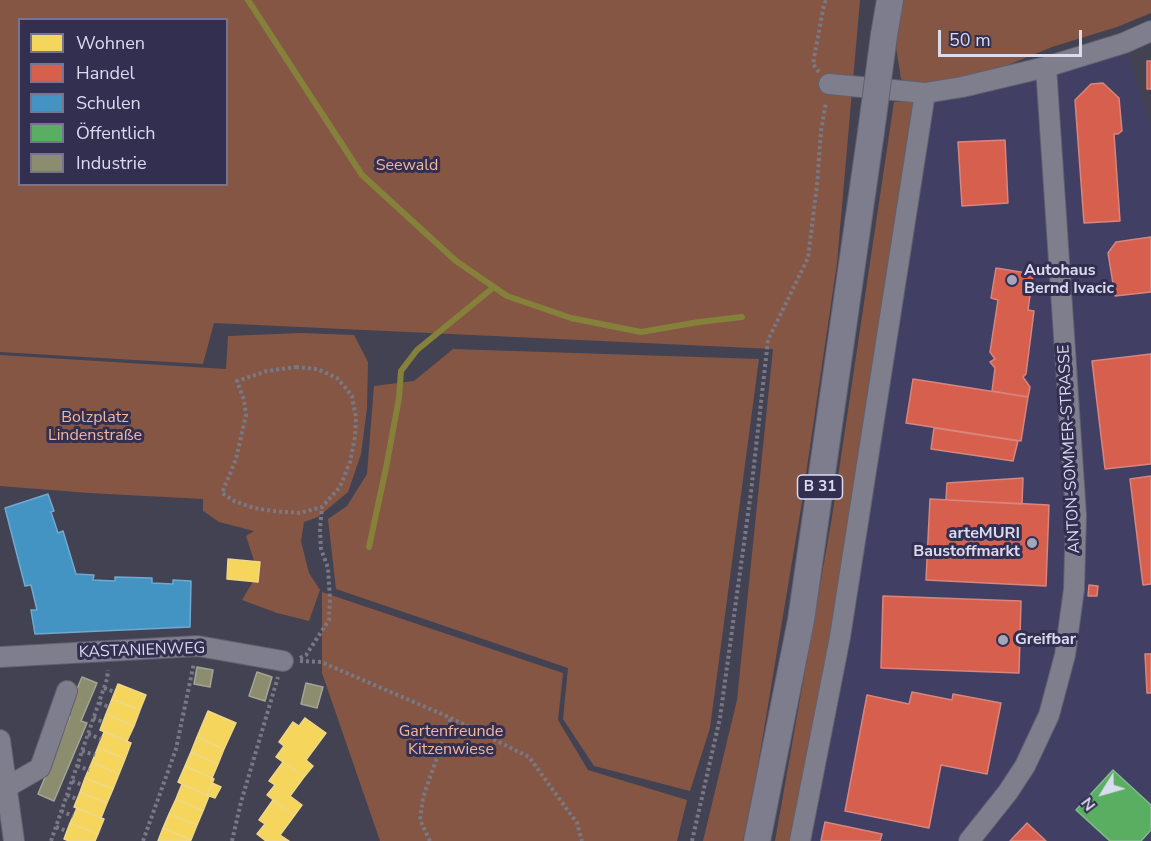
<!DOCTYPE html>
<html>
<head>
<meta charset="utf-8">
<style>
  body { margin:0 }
  #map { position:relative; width:1151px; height:841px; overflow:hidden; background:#424253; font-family:"Nunito Sans",sans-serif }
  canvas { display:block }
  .legend { position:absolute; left:18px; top:18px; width:210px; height:168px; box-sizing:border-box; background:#322f50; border:2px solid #767490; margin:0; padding:8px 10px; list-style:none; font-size:18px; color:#dbdbf0 }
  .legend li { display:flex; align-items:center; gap:12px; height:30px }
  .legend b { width:30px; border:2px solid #767490 }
  .north { position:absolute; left:1073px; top:763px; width:60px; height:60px; -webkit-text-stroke:4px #322f50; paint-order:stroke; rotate:233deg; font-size:16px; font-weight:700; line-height:24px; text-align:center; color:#dbdbf0 }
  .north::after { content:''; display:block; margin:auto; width:21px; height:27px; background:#dbdbf0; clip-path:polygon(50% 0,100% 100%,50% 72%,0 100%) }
  .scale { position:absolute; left:938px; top:30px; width:144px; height:27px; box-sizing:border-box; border:3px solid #dbdbf0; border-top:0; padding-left:8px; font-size:18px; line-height:21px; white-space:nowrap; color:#dbdbf0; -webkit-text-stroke:4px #322f50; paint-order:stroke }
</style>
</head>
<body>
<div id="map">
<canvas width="1151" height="841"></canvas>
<ul class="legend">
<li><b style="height:16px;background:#f6d55c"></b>Wohnen</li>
<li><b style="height:16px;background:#d6604d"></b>Handel</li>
<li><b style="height:16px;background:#4393c3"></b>Schulen</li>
<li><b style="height:16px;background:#5aae61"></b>Öffentlich</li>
<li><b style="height:16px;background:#8c8c6e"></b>Industrie</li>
</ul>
<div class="north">N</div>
<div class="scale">50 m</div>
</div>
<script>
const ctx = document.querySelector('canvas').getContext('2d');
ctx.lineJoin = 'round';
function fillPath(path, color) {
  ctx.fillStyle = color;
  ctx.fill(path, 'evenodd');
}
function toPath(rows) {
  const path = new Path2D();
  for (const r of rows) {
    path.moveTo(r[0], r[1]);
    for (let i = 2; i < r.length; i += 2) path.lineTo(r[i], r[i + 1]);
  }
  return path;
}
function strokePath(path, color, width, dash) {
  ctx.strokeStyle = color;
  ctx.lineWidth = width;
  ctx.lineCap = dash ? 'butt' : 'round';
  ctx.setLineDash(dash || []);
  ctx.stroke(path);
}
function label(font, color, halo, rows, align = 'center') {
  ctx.font = font + ' "Nunito Sans",sans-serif';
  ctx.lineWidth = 6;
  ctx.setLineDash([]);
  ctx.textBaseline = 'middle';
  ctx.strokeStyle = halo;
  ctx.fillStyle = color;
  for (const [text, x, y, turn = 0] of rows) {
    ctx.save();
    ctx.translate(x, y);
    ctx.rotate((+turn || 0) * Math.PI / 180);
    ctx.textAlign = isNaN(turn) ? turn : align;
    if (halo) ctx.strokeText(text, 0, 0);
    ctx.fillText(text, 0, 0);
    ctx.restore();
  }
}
const built = toPath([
  [1125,45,1151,126,1151,841,800,841,929,96]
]);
const green = toPath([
  [0,0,860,0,837,263,801,508,758,765,743,841,703,841,737,700,773,349,214,323,203,364,0,352],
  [20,20,226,20,226,184,20,184],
  [903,0,1151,0,1151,13,1117,27,1052,47,971,80,922,88,901,79,896,47],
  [894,102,917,102,863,442,805,790,793,841,775,841,832,517],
  [301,333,354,335,368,362,367,408,361,454,348,492,318,517,304,522,301,541,309,573,320,590,309,621,277,613,242,600,258,573,246,536,254,531,219,522,203,511,203,499,89,493,0,486,0,355,226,369,228,336],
  [453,349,759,359,710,728,690,791,594,766,563,719,568,668,336,589,328,519,347,506,367,474,374,386,414,381],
  [322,592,563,673,558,720,588,770,687,800,677,841,380,841,322,673]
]);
const homes = toPath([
  [228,559,260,562,258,582,227,579,228,559],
  [118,684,146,695,140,710,112,699,118,684],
  [112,699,140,710,134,726,106,714,112,699],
  [208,711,236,723,224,749,197,737,208,711],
  [106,714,134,726,127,741,100,730,106,714],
  [305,718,326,733,306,760,313,766,304,777,276,757,284,746,279,742,293,722,299,726,305,718],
  [104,732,131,743,125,759,98,747,104,732],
  [197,737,224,749,218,764,191,752,197,737],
  [98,747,125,759,119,774,92,762,98,747],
  [191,752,218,764,212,778,185,766,191,752],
  [92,762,119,774,113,789,85,778,92,762],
  [283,762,304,777,290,796,302,805,294,816,267,795,275,785,269,781,283,762],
  [185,766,214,779,207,795,209,796,178,782,185,766],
  [85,778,113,789,107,803,80,792,85,778],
  [212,783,221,787,215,798,207,795,212,783],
  [182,784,209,796,203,811,176,799,182,784],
  [80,792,107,803,101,818,74,807,80,792],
  [176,799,203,811,197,825,169,814,176,799],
  [273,800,294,816,280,835,289,841,266,841,257,834,265,824,259,820,273,800],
  [77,808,104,819,98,834,70,823,77,808],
  [169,814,197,825,191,840,163,828,169,814],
  [70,823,98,834,95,841,69,841,64,839,70,823],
  [163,828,191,840,190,841,158,841,163,828]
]);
const shops = toPath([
  [1147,61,1151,61,1151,89,1147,89,1147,61],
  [1103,83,1119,98,1122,131,1118,134,1114,134,1120,221,1084,223,1075,100,1091,84,1103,83],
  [1005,140,1008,203,962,206,958,142,1005,140],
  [1151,237,1151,292,1115,296,1108,253,1116,242,1151,237],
  [996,268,1033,274,1028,310,1034,311,1026,374,1023,377,1030,387,1028,397,992,391,995,368,990,362,995,359,990,352,998,300,991,298,996,268],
  [1151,354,1151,464,1105,469,1092,361,1151,354],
  [913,379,1028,397,1021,441,906,423,913,379],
  [934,428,1018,441,1013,461,931,449,934,428],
  [1151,476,1151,584,1143,585,1130,479,1151,476],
  [1023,478,1022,504,946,500,947,483,1023,478],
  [930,499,1049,505,1046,586,926,580,930,499],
  [1089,585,1098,586,1097,596,1088,596,1089,585],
  [883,596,1021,601,1019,673,881,668,883,596],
  [1145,654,1151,654,1151,693,1147,693,1145,654],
  [912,692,952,700,953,694,1001,703,987,774,941,765,929,828,845,811,867,695,909,704,912,692],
  [825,822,882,834,880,841,821,841,825,822],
  [1027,823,1046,841,1010,841,1027,823]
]);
const schools = toPath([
  [48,494,54,511,51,512,58,533,63,531,76,574,94,575,93,580,115,581,115,577,152,578,152,583,173,584,173,580,191,581,190,627,35,634,31,610,37,610,31,585,25,586,5,508,48,494]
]);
const public = toPath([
  [1113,770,1151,805,1151,830,1141,841,1110,841,1076,810,1113,770]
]);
const industry = toPath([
  [197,667,213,670,210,687,194,684,197,667],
  [257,672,272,677,265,701,249,696,257,672],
  [82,677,97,683,81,721,87,723,54,801,38,794,70,717,66,715,82,677],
  [306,683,323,687,317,708,301,704,306,683]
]);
const stream = toPath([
  [248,0,362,175,456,261,507,296,571,318,641,332,699,322,742,317],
  [369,547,386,468,399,398,401,371,417,350,494,287]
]);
const path = toPath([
  [819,72,813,64,823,9,826,0],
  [296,367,317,369,337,378,352,396,356,418,355,437,350,462,340,487,322,507,300,513,273,511,254,508,234,501,222,493,236,459,246,415,244,400,237,381,267,371,296,367],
  [300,658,306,655,329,620,330,599,328,568,321,549,320,529,322,507],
  [300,661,321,662,451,718,529,757,577,823,582,841],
  [104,688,115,692],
  [99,703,109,707],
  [93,718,103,722],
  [88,734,101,739],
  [82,751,95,755],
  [77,766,89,770],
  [72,781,83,785],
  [67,795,77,799],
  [61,811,73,816],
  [56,827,67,831],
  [51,841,107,679,108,670],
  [143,841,176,749,194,663],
  [232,841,241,802,278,677],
  [430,841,420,820,423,797,451,718],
  [692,841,720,718,751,492,768,340,808,258,817,185,821,131,826,102]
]);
const minor = toPath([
  [829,84,925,93,962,87,1046,67,1124,43,1151,31],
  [0,657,198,646,283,661],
  [0,740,14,841],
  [7,787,40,768,67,691],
  [800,841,840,637,925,93],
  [969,841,1008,792,1025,766,1049,715,1065,655,1074,589,1076,515,1046,67]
]);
const major = toPath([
  [884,35,890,0],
  [757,841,801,620,871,132]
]);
const majorBridge = toPath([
  [871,132,884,35]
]);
const markers = [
  [1012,280,6,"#a5a5b9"],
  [1032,543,6,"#a5a5b9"],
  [1003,640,6,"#a5a5b9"]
];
const shields = [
  [820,487,45]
];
const shieldNames = [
  ["B 31",820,487]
];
const parkNames = [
  ["Seewald",407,166],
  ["Bolzplatz",95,418],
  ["Lindenstraße",95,436],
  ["Gartenfreunde",451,732],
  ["Kitzenwiese",451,750]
];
const poiNames = [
  ["Autohaus",1024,271],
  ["Bernd Ivacic",1024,289],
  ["arteMURI",1020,534,"right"],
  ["Baustoffmarkt",1020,552,"right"],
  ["Greifbar",1015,640]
];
const streetNames = [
  ["ANTON-SOMMER-STRASSE",1070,449,-93],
  ["KASTANIENWEG",142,651,-2]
];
fillPath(built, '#423f64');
fillPath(green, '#855643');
fillPath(homes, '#f6d55c');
strokePath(homes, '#eed788', 1.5);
fillPath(shops, '#d6604d');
strokePath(shops, '#d8857e', 1.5);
fillPath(schools, '#4393c3');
strokePath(schools, '#71a9d0', 1.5);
fillPath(public, '#5aae61');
strokePath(public, '#81bc8c', 1.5);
fillPath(industry, '#8c8c6e');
strokePath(industry, '#a4a495', 1.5);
strokePath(stream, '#85813a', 6);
strokePath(minor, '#606070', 22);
strokePath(major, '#606070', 28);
strokePath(path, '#797986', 4, [3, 3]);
strokePath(minor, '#7f7e8d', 20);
strokePath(major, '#7d7d8e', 26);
strokePath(majorBridge, '#606070', 28, []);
strokePath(majorBridge, '#7d7d8e', 26);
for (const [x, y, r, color] of markers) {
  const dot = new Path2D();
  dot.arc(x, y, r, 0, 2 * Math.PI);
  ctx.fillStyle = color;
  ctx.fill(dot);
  strokePath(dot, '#322f50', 2);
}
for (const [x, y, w] of shields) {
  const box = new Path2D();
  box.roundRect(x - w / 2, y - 12, w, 24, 4.5);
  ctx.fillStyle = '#322f50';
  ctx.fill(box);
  strokePath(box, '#dbdbf0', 1.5);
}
label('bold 15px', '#dbdbf0', null, shieldNames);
label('16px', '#f3b79c', '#322f50', parkNames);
label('bold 16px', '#dbdbf0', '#322f50', poiNames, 'left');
label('16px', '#dbdbf0', '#322f50', streetNames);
</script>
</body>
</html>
